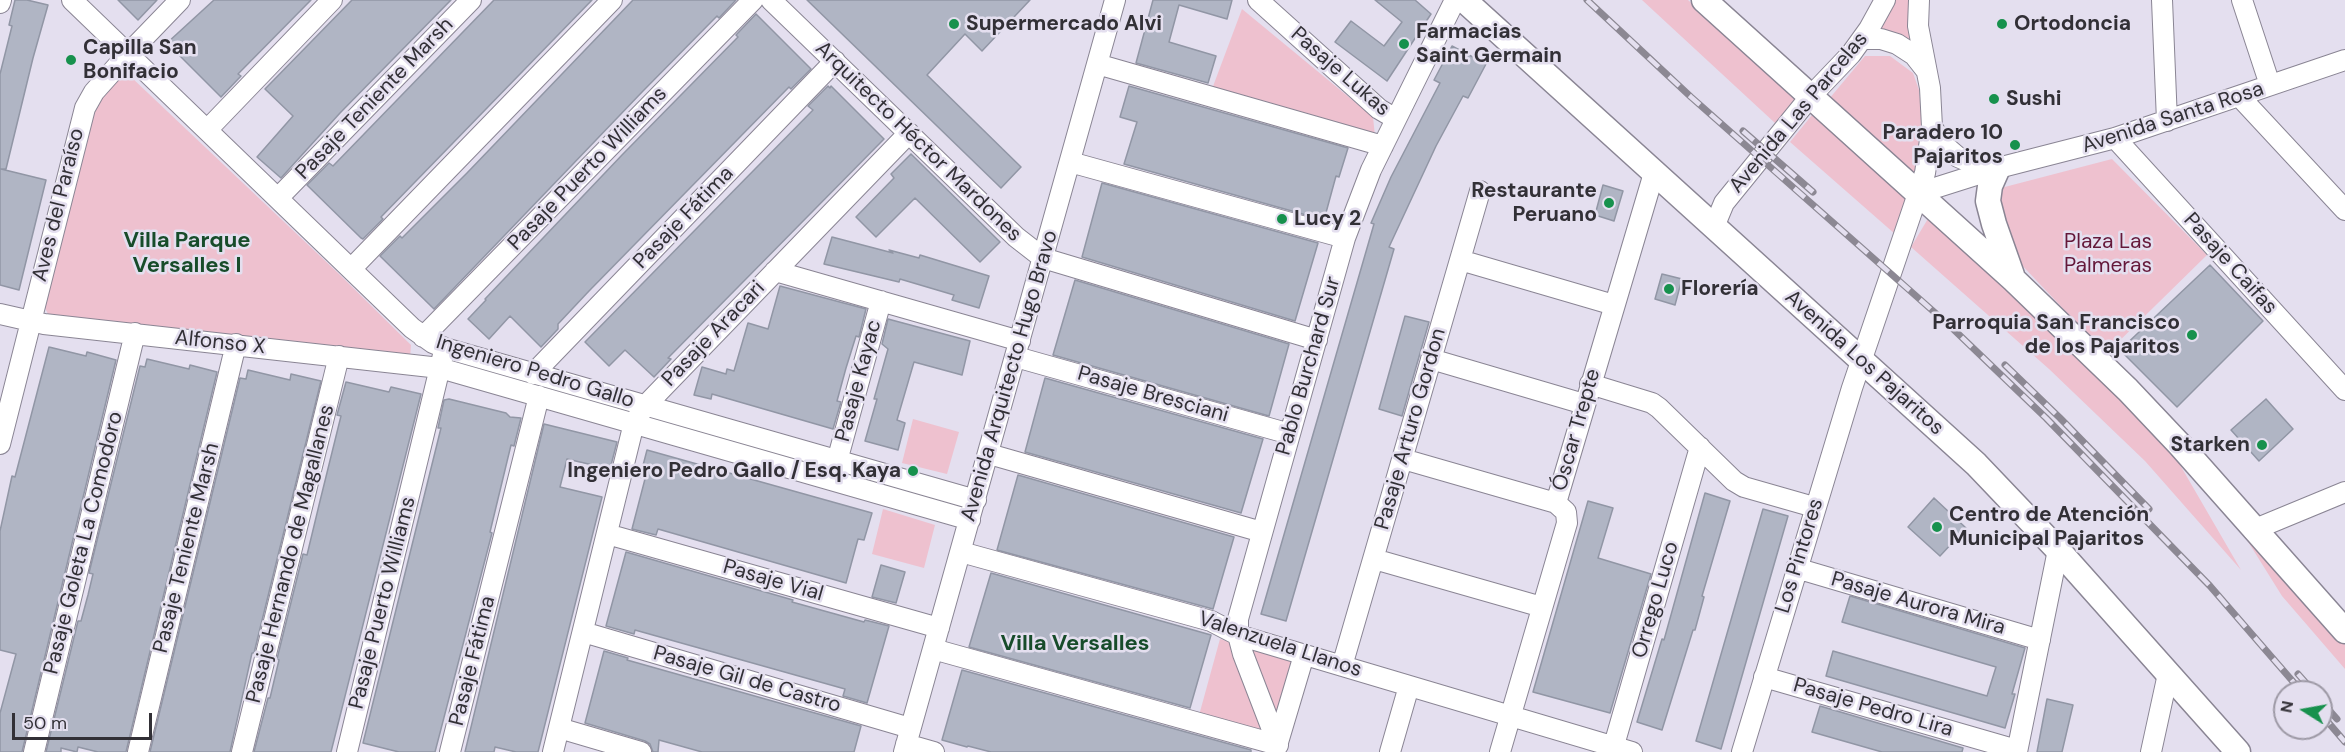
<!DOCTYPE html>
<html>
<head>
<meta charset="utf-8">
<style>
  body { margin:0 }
  #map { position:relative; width:2345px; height:752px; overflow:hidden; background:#e4dfef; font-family:"DM Sans",sans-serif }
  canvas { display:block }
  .north { position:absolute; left:2273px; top:680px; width:60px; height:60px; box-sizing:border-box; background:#e4dfef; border:2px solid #9d99a5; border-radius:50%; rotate:281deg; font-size:16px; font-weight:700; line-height:24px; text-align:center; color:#323036 }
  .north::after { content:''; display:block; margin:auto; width:21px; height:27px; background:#17914d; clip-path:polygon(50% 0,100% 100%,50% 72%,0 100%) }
  .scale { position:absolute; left:12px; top:713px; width:140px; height:27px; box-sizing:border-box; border:3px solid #323036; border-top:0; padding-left:8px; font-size:18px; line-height:21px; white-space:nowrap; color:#323036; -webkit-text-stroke:4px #e4dfef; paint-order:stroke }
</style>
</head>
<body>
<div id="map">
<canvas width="2345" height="752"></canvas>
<div class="north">N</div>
<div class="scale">50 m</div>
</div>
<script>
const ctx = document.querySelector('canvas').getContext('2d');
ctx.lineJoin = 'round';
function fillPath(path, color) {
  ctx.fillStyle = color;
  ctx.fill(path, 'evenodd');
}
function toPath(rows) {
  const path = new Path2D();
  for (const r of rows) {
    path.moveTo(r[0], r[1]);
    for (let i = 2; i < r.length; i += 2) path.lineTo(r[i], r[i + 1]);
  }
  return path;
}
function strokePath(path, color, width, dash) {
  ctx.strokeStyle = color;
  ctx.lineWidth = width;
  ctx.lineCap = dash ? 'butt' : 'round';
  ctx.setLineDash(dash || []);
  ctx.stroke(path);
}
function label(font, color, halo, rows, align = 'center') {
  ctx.font = font + ' "DM Sans",sans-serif';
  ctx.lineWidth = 5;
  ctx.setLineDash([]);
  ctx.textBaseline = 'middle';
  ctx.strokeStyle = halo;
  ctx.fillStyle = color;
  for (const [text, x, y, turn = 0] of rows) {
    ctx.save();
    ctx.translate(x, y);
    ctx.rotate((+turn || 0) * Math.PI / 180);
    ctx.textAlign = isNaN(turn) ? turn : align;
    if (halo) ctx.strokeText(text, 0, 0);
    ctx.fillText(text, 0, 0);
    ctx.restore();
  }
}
const green = toPath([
  [1642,0,1688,0,1795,100,1775,123],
  [1893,0,1913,0,1910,42,1875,32],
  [1242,9,1373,117,1375,136,1212,89],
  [1865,56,1890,56,1913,73,1919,90,1923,132,1916,174,1829,99],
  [130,76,338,273,411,345,410,358,50,318,43,304,90,110,120,78],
  [1812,115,1907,196,1895,234,1790,142],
  [2112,159,2207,255,2106,354,2018,261,1997,189],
  [1929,217,2092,370,2176,458,2241,570,2145,461,2049,369,1911,247],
  [913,419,959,432,947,474,902,463],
  [883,509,935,525,924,568,872,554],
  [2237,524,2345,645,2345,669,2282,596],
  [1220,639,1237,644,1268,735,1198,719],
  [1246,645,1295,659,1277,725]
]);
const building = toPath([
  [15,0,27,0,48,5,33,58,6,169,1,169,46,180,19,290,0,285,0,74,12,26,9,25,15,0],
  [118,0,157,0,138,20,118,0],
  [214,0,311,0,238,74,241,76,221,97,167,43,214,0],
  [352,0,451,0,340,113,281,178,257,157,293,116,265,89,352,0],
  [494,0,592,0,381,217,383,219,363,239,361,238,307,185,329,163,333,166,494,0],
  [633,0,736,0,719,18,717,16,643,91,434,309,380,256,400,236,402,238,467,173,633,0],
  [807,0,1030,0,982,51,965,34,927,75,1021,167,1001,188,807,0],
  [1153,0,1232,0,1227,19,1179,5,1169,42,1216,56,1208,83,1136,63,1153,0],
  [1375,0,1415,0,1431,14,1387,81,1335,42,1351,21,1384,46,1402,22,1375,0],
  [756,14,811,69,791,89,789,87,589,291,558,324,558,329,541,347,510,316,489,339,468,319,486,300,485,299,622,155,738,37,736,35,756,14],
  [1452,46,1486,64,1468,98,1463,96,1436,146,1389,247,1394,249,1286,621,1261,614,1374,224,1371,223,1391,177,1440,83,1434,80,1452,46],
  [828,86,830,88,831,86,884,139,668,358,671,359,654,377,625,350,609,366,585,342,813,110,808,106,828,86],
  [1129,86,1348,148,1339,177,1336,176,1324,220,1124,164,1137,122,1120,117,1129,86],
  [911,154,1000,242,980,262,915,198,876,237,856,217,894,178,891,174,911,154],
  [1102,183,1318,243,1295,321,1082,257,1102,183],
  [1603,185,1623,191,1614,221,1595,215,1603,185],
  [832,237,893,253,889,250,919,258,920,255,989,276,979,308,952,300,954,295,900,279,899,282,824,264,832,237],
  [2210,265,2263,321,2177,407,2120,350,2210,265],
  [1662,274,1682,279,1675,305,1655,299,1662,274],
  [1075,280,1289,344,1269,416,1053,355,1075,280],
  [780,286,866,309,859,337,856,336,846,368,837,401,841,402,833,429,712,394,711,399,694,395,702,367,726,374,727,369,734,371,748,323,768,329,780,286],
  [1405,316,1429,322,1402,416,1379,409,1405,316],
  [888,319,970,341,962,375,914,362,897,420,905,423,898,450,865,441,877,399,874,399,888,349,882,344,888,319],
  [49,347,86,356,87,352,116,360,22,752,0,752,0,713,16,654,0,650,0,531,12,476,15,477,49,347],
  [147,359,189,369,190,365,217,372,126,752,98,752,78,747,77,752,61,748,61,752,46,752,78,621,81,621,88,595,93,574,89,573,140,366,145,367,147,359],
  [248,370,290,380,291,374,321,381,254,653,252,653,230,752,150,752,240,378,246,379,248,370],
  [1045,378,1263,439,1241,513,1025,452,1045,378],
  [346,382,389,392,391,387,421,394,331,752,254,752,268,698,270,698,274,681,279,660,277,659,303,554,307,555,320,501,341,416,337,415,346,382],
  [449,399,506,413,510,417,521,418,514,446,511,445,490,532,492,533,435,752,399,752,363,743,441,428,438,428,444,400,449,399],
  [2266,399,2293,429,2259,461,2231,430,2266,399],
  [544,424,617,442,610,469,567,459,560,487,602,497,538,752,516,752,495,747,494,752,465,752,544,424],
  [647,450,872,513,864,540,858,539,846,583,658,529,656,535,632,529,645,479,640,477,647,450],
  [1018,475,1234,537,1213,609,997,550,1018,475],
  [1705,493,1730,501,1702,596,1704,597,1695,630,1693,630,1662,730,1637,722,1662,639,1664,640,1705,493],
  [1934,498,1966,528,1940,556,1908,527,1934,498],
  [1588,501,1613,508,1598,558,1651,574,1610,713,1533,692,1588,501],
  [1763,509,1788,516,1721,749,1696,741,1763,509],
  [626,552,793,600,792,602,864,622,865,620,889,626,867,703,843,696,845,689,635,630,634,634,606,626,626,552],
  [881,565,905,572,896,603,872,597,881,565],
  [991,573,1211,635,1190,708,969,647,991,573],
  [1850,596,2025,648,2012,694,2015,694,2005,728,1826,676,1833,651,1987,696,1996,667,1842,622,1850,596],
  [604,651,628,658,627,660,861,726,854,752,702,752,659,740,658,752,653,752,650,744,645,741,585,723,604,651],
  [962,670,1251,750,1251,752,991,752,968,746,967,747,942,740,962,670],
  [2047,699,2073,705,2062,752,2037,752,2047,699],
  [1820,706,1963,748,1962,752,1882,752,1812,732,1820,706]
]);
const minor = toPath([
  [72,0,412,328,433,343,445,348,976,500],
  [771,0,1016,237,1043,258,1317,340],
  [1258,0,1379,109,1396,119],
  [2162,0,2167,121],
  [2242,0,2270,85],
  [0,3,1,0],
  [1862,39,1881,39,1897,44,1914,55,1925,69],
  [1097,64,1383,146],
  [2239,96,2345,210],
  [1932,127,1944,145,1958,157,1974,164,1995,168],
  [207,130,332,0],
  [2115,138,2345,390],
  [1070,162,1345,238],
  [1919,193,1998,168,2115,138,2345,60],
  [278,198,471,0],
  [1714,227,1724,203,1810,97,1851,54,1869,29,1885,0],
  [1460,260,1614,305],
  [351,269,612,0],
  [775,271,1020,341],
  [0,314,44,324,440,368,970,520],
  [423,337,753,0],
  [1016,357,1290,434],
  [1431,359,1584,404],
  [533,374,835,61],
  [1590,384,1652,403,1659,408,1734,481,1744,487,1814,507],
  [0,444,85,108,94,92,128,54,180,0],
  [989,454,1262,532],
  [1403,459,1556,503,1566,512,1567,523,1500,752],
  [837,461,881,301],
  [1556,503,1654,173],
  [2253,530,2345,492],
  [607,534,939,628],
  [961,552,1211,621,1238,635,1632,752],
  [1374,559,1542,607],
  [1796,568,2040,640],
  [583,632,910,728],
  [933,649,1278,745],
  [1342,666,1480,191],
  [1764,677,2017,750],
  [559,728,641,752],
  [906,744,934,752],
  [1278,745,1243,654,1238,635,1238,619,1345,238,1371,170,1455,0],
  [1276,749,1304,655],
  [34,752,135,333],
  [138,752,236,344],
  [242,752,339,356],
  [347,752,443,355],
  [450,752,539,396],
  [553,752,634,423,645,406,909,133],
  [904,752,1115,0],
  [1390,752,1409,686],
  [1612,752,1700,447],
  [1742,752,1852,388,1925,173,1932,127,1930,88,1918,26,1919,0],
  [2017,752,2058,550],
  [2151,752,2168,674]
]);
const major = toPath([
  [1464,0,1976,464,2058,550,2238,752],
  [1704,0,2014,280,2128,390,2180,445,2345,631],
  [1998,168,1990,186,1988,201,1994,224,2012,275]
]);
const rail = toPath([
  [1587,0,1691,97,1950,326,2046,418,2210,586,2302,692],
  [1743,131,1813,192],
  [2005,365,2060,418,2149,509],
  [2298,674,2314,692],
  [2321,701,2337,719],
  [2321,714,2345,742]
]);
const markers = [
  [954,24,6,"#17914d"],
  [2002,24,6,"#17914d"],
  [1404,44,6,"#17914d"],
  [71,60,6,"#17914d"],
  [1994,99,6,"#17914d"],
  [2015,145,6,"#17914d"],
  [1609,203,6,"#17914d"],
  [1282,219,6,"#17914d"],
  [1669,289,6,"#17914d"],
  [2192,335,6,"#17914d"],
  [2262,445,6,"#17914d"],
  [913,471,6,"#17914d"],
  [1937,527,6,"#17914d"]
];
const poiNames = [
  ["Supermercado Alvi",966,24],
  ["Ortodoncia",2014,24],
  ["Farmacias",1416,32],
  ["Saint Germain",1416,56],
  ["Capilla San",83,48],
  ["Bonifacio",83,72],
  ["Sushi",2006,99],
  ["Paradero 10",2003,133,"right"],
  ["Pajaritos",2003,157,"right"],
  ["Restaurante",1597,191,"right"],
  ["Peruano",1597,215,"right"],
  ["Lucy 2",1294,219],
  ["Florería",1681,289],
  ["Parroquia San Francisco",2180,323,"right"],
  ["de los Pajaritos",2180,347,"right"],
  ["Starken",2250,445,"right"],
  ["Ingeniero Pedro Gallo / Esq. Kaya",901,471,"right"],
  ["Centro de Atención",1949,515],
  ["Municipal Pajaritos",1949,539]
];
const streetNames = [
  ["Pasaje Lukas",1340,72,41],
  ["Pasaje Teniente Marsh",375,99,-46],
  ["Avenida Las Parcelas",1799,113,-50],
  ["Avenida Santa Rosa",2173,118,-18],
  ["Arquitecto Héctor Mardones",918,142,44],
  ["Pasaje Puerto Williams",588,169,-46],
  ["Aves del Paraíso",59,205,-76],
  ["Pasaje Fátima",684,218,-46],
  ["Pasaje Caifas",2230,264,48],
  ["Pasaje Aracari",714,334,-46],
  ["Alfonso X",220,343,6],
  ["Avenida Los Pajaritos",1864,363,42],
  ["Pablo Burchard Sur",1309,366,-74],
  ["Ingeniero Pedro Gallo",535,372,17],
  ["Avenida Arquitecto Hugo Bravo",1010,376,-74],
  ["Pasaje Kayac",859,381,-75],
  ["Pasaje Bresciani",1153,395,16],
  ["Pasaje Arturo Gordon",1411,429,-74],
  ["Óscar Trepte",1577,430,-74],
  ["Pasaje Goleta La Comodoro",84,543,-76],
  ["Pasaje Teniente Marsh",187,548,-76],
  ["Pasaje Hernando de Magallanes",291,554,-76],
  ["Los Pintores",1800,556,-73],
  ["Pasaje Vial",773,581,16],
  ["Orrego Luco",1656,600,-74],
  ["Pasaje Puerto Williams",383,603,-76],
  ["Pasaje Aurora Mira",1918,604,16],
  ["Valenzuela Llanos",1280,645,18],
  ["Pasaje Fátima",473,661,-76],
  ["Pasaje Gil de Castro",747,680,16],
  ["Pasaje Pedro Lira",1873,708,16]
];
const parkNames = [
  ["Plaza Las",2108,242],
  ["Palmeras",2108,266]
];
const neighbourhoodNames = [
  ["Villa Parque",187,241],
  ["Versalles I",187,266],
  ["Villa Versalles",1075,644]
];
fillPath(green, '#eec1cf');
fillPath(building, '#b0b5c4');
strokePath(building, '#9196a5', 1.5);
strokePath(minor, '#8a8594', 22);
strokePath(major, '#8a8594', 27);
strokePath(minor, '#fff', 20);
strokePath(major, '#fff', 24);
strokePath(rail, '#8c8893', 7);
strokePath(rail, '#e4dfef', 4.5, [14]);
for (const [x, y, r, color] of markers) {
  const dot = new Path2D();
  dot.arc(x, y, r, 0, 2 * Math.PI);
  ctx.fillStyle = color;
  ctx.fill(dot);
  strokePath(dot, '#e4dfef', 2);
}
label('bold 21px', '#323036', '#e4dfef', poiNames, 'left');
label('21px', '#323036', '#e4dfef', streetNames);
label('21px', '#64183a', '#e4dfef', parkNames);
label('bold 22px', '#174c2a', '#e4dfef', neighbourhoodNames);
</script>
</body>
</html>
